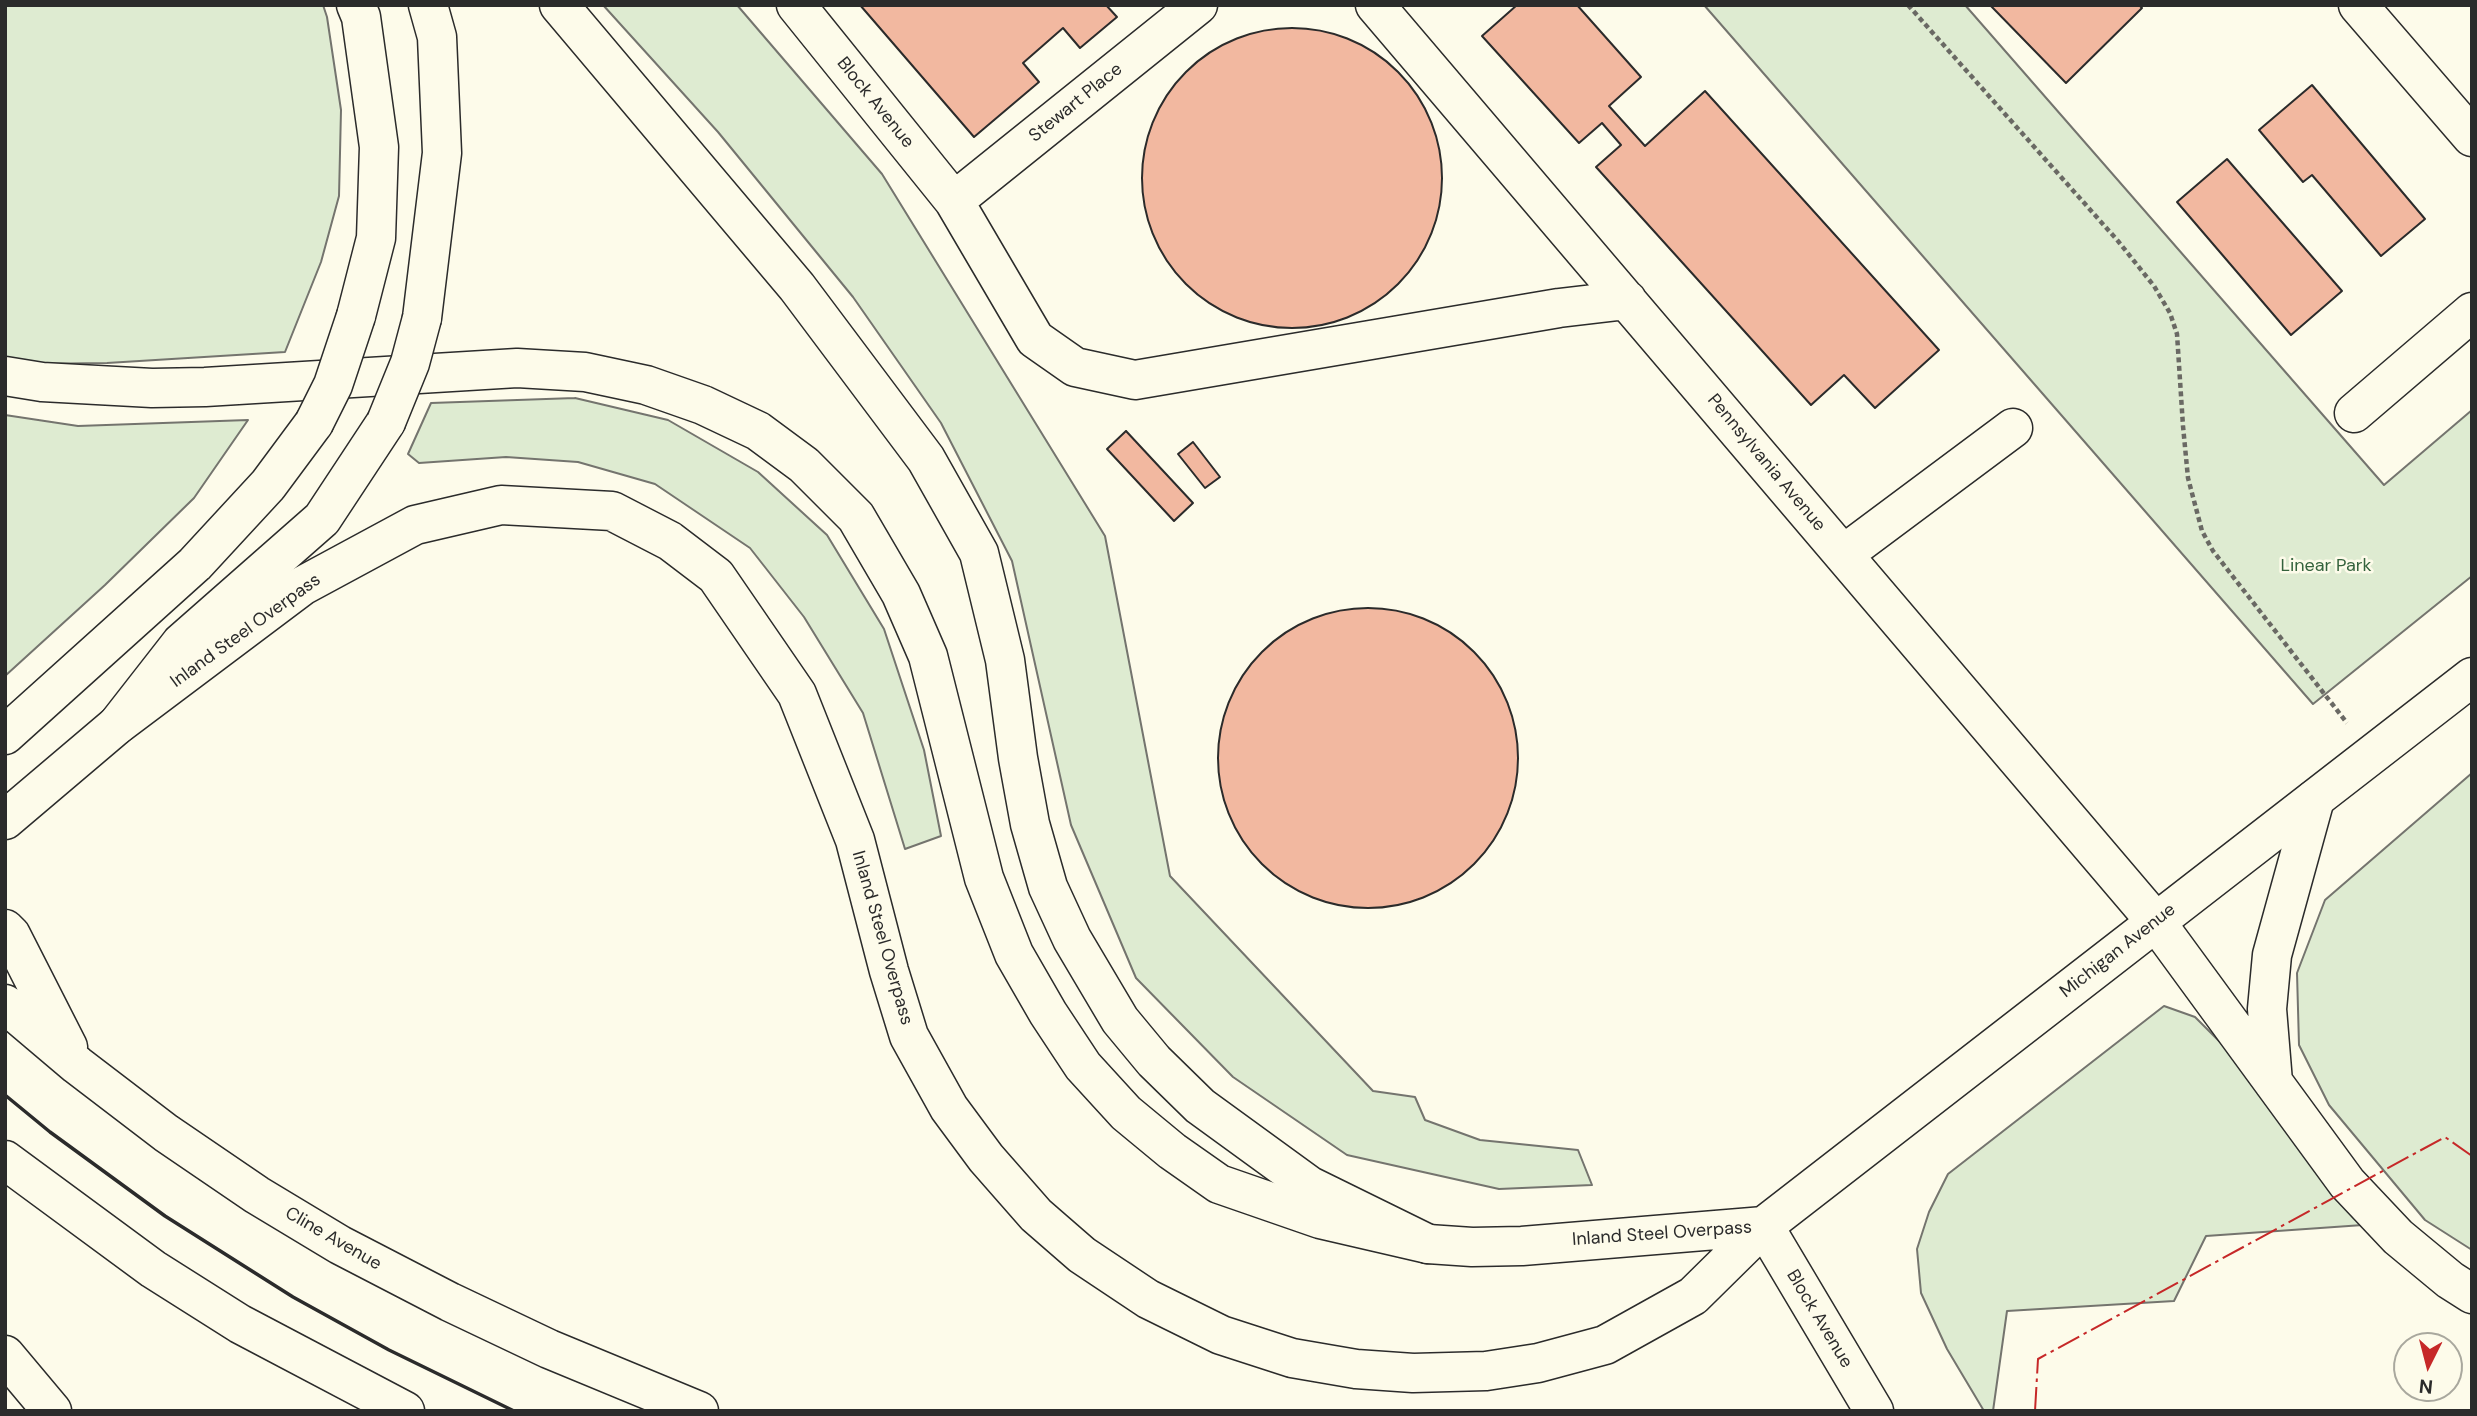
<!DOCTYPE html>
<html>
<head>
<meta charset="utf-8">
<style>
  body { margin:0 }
  #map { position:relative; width:2477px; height:1416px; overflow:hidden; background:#fdfbea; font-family:"DM Sans",sans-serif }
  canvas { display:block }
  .frame { position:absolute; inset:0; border:7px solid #2b2b2b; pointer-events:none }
  .north { position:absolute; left:2393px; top:1332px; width:70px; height:70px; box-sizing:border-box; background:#fdfbea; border:2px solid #a9a89e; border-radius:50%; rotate:186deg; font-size:19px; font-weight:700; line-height:28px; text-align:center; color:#2b2b2b }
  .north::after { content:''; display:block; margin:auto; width:24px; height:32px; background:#c62828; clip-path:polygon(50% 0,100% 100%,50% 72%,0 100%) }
</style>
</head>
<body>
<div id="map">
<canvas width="2477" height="1416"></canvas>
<div class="frame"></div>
<div class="north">N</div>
</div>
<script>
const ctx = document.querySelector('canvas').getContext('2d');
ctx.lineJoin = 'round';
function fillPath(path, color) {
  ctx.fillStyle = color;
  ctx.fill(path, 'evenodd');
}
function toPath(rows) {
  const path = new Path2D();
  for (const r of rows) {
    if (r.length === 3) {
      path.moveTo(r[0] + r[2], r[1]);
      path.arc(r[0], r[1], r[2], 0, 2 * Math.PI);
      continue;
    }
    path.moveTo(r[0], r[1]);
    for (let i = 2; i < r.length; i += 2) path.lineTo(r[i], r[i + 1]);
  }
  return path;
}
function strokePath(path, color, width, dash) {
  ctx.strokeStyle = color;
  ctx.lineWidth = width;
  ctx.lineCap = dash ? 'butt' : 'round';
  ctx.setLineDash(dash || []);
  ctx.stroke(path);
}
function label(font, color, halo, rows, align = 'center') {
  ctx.font = font + ' "DM Sans",sans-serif';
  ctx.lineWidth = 5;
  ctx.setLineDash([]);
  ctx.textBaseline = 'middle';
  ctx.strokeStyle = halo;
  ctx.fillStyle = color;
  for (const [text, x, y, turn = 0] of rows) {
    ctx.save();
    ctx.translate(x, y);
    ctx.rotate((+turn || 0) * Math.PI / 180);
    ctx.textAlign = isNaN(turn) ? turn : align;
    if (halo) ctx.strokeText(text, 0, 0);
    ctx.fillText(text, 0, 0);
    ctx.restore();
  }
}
const green = toPath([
  [5,5,323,5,327,17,341,110,339,196,321,262,285,352,107,363,26,364,5,359,5,5],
  [603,5,737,5,882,174,1105,536,1170,876,1373,1091,1415,1097,1425,1120,1480,1140,1578,1150,1592,1185,1499,1189,1347,1155,1233,1077,1136,978,1071,825,1012,561,941,423,853,297,718,132,603,5],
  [1704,5,1965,5,2384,485,2472,410,2472,576,2313,704,1704,5],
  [575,398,668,420,758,472,827,535,884,629,924,750,941,836,905,849,863,713,804,617,750,548,655,484,578,462,506,457,419,463,408,454,431,403,575,398],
  [5,415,78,426,248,420,194,498,105,585,5,676,5,415],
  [2472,773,2472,1250,2425,1220,2329,1105,2299,1045,2297,973,2325,900,2472,773],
  [2164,1006,2195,1017,2224,1046,2363,1225,2206,1236,2174,1301,2007,1311,1993,1411,1984,1411,1947,1349,1921,1293,1917,1249,1929,1212,1948,1174,2164,1006]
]);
const building = toPath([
  [860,5,1106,5,1117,17,1080,48,1063,28,1023,63,1039,82,974,137,860,5],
  [1517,5,1577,5,1641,77,1609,106,1645,146,1705,91,1939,350,1875,408,1844,375,1811,405,1596,167,1621,145,1602,123,1579,143,1482,36,1517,5],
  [1990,5,2139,5,2142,8,2066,83,1990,5],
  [1292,178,150],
  [2312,85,2425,219,2381,256,2312,175,2303,182,2259,130,2312,85],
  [2227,159,2342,291,2291,335,2177,202,2227,159],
  [1126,431,1193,503,1174,521,1107,449,1126,431],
  [1193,442,1220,477,1205,488,1178,454,1193,442],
  [1368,758,150]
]);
const path = toPath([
  [1908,5,2118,241,2154,286,2170,313,2177,334,2183,426,2188,478,2202,531,2213,551,2347,723]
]);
const minor = toPath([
  [796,5,954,201,1035,339,1075,367,1135,380,1559,308,1627,300],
  [1375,5,2156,922],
  [954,201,1198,5],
  [2354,413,2472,312],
  [1844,554,2013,428]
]);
const major = toPath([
  [2358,5,2472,137],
  [356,316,376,238,379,147,361,17,356,5],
  [5,376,42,382,152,388,205,387,517,368,585,372,646,385,703,405,758,431,804,465,856,517,901,594,928,656,984,878,1014,954,1048,1013,1083,1066,1126,1113,1172,1151,1219,1184,1320,1219,1428,1244,1472,1247,1522,1246,1764,1226],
  [5,735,195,564,268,485,314,423],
  [5,820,117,725,302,586,415,525,501,505,612,511,670,541,716,576,797,694,855,840,889,971,909,1036,949,1108,986,1158,1036,1215,1082,1255,1148,1299,1221,1335,1292,1358,1356,1369,1413,1373,1486,1371,1538,1363,1605,1345,1693,1296,1764,1226,2472,677],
  [1764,1226,1874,1411]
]);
const highway = toPath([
  [559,5,797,287,926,459,979,553,1005,660,1018,758,1030,824,1048,887,1072,939,1120,1020,1154,1061,1200,1106,1310,1186,1428,1244],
  [422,318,442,153,437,37,428,5],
  [117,725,181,643,322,519,386,422],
  [2156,922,2347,1183,2398,1237,2450,1280,2472,1294],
  [5,929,11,935,68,1047],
  [5,1004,77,1065,166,1133,257,1195,340,1245,450,1302,549,1349,699,1411],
  [2273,1082,2267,1009,2272,955,2315,799],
  [5,1160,153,1269,240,1324,405,1411],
  [5,1355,52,1411]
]);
const majorBridge = toPath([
  [314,423,333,385,356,316]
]);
const highwayBridge = toPath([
  [386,422,410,363,422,318]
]);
const wall = toPath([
  [5,1095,50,1132,165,1216,293,1297,389,1350,514,1411]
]);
const power = toPath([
  [2035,1411,2038,1359,2445,1137,2472,1156]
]);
const streetNames = [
  ["Block Avenue",875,103,51],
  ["Stewart Place",1076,103,-39],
  ["Pennsylvania Avenue",1766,463,50],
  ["Inland Steel Overpass",246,631,-36],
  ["Inland Steel Overpass",882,938,74],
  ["Michigan Avenue",2118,951,-38],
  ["Inland Steel Overpass",1662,1234,-4],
  ["Cline Avenue",333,1239,30],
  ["Block Avenue",1819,1319,59]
];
const parkNames = [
  ["Linear Park",2326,566]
];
fillPath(green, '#deebd1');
strokePath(green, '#74746e', 2);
fillPath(building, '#f2b8a0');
strokePath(building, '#2b2b2b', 2);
strokePath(minor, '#2b2b2b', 41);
strokePath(major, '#2b2b2b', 41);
strokePath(highway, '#2b2b2b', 41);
strokePath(path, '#6a6964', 4.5, [5, 3.5]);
strokePath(minor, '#fdfbea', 38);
strokePath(major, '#fdfbea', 38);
strokePath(highway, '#fdfbea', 38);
strokePath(majorBridge, '#2b2b2b', 41, []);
strokePath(highwayBridge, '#2b2b2b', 41, []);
strokePath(majorBridge, '#fdfbea', 38);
strokePath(highwayBridge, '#fdfbea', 38);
strokePath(wall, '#2b2b2b', 3.5);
strokePath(power, '#c62828', 2, [24, 5, 3.5, 5]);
label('18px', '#2b2b2b', '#fdfbea', streetNames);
label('18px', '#34623c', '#fdfbea', parkNames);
</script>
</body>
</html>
